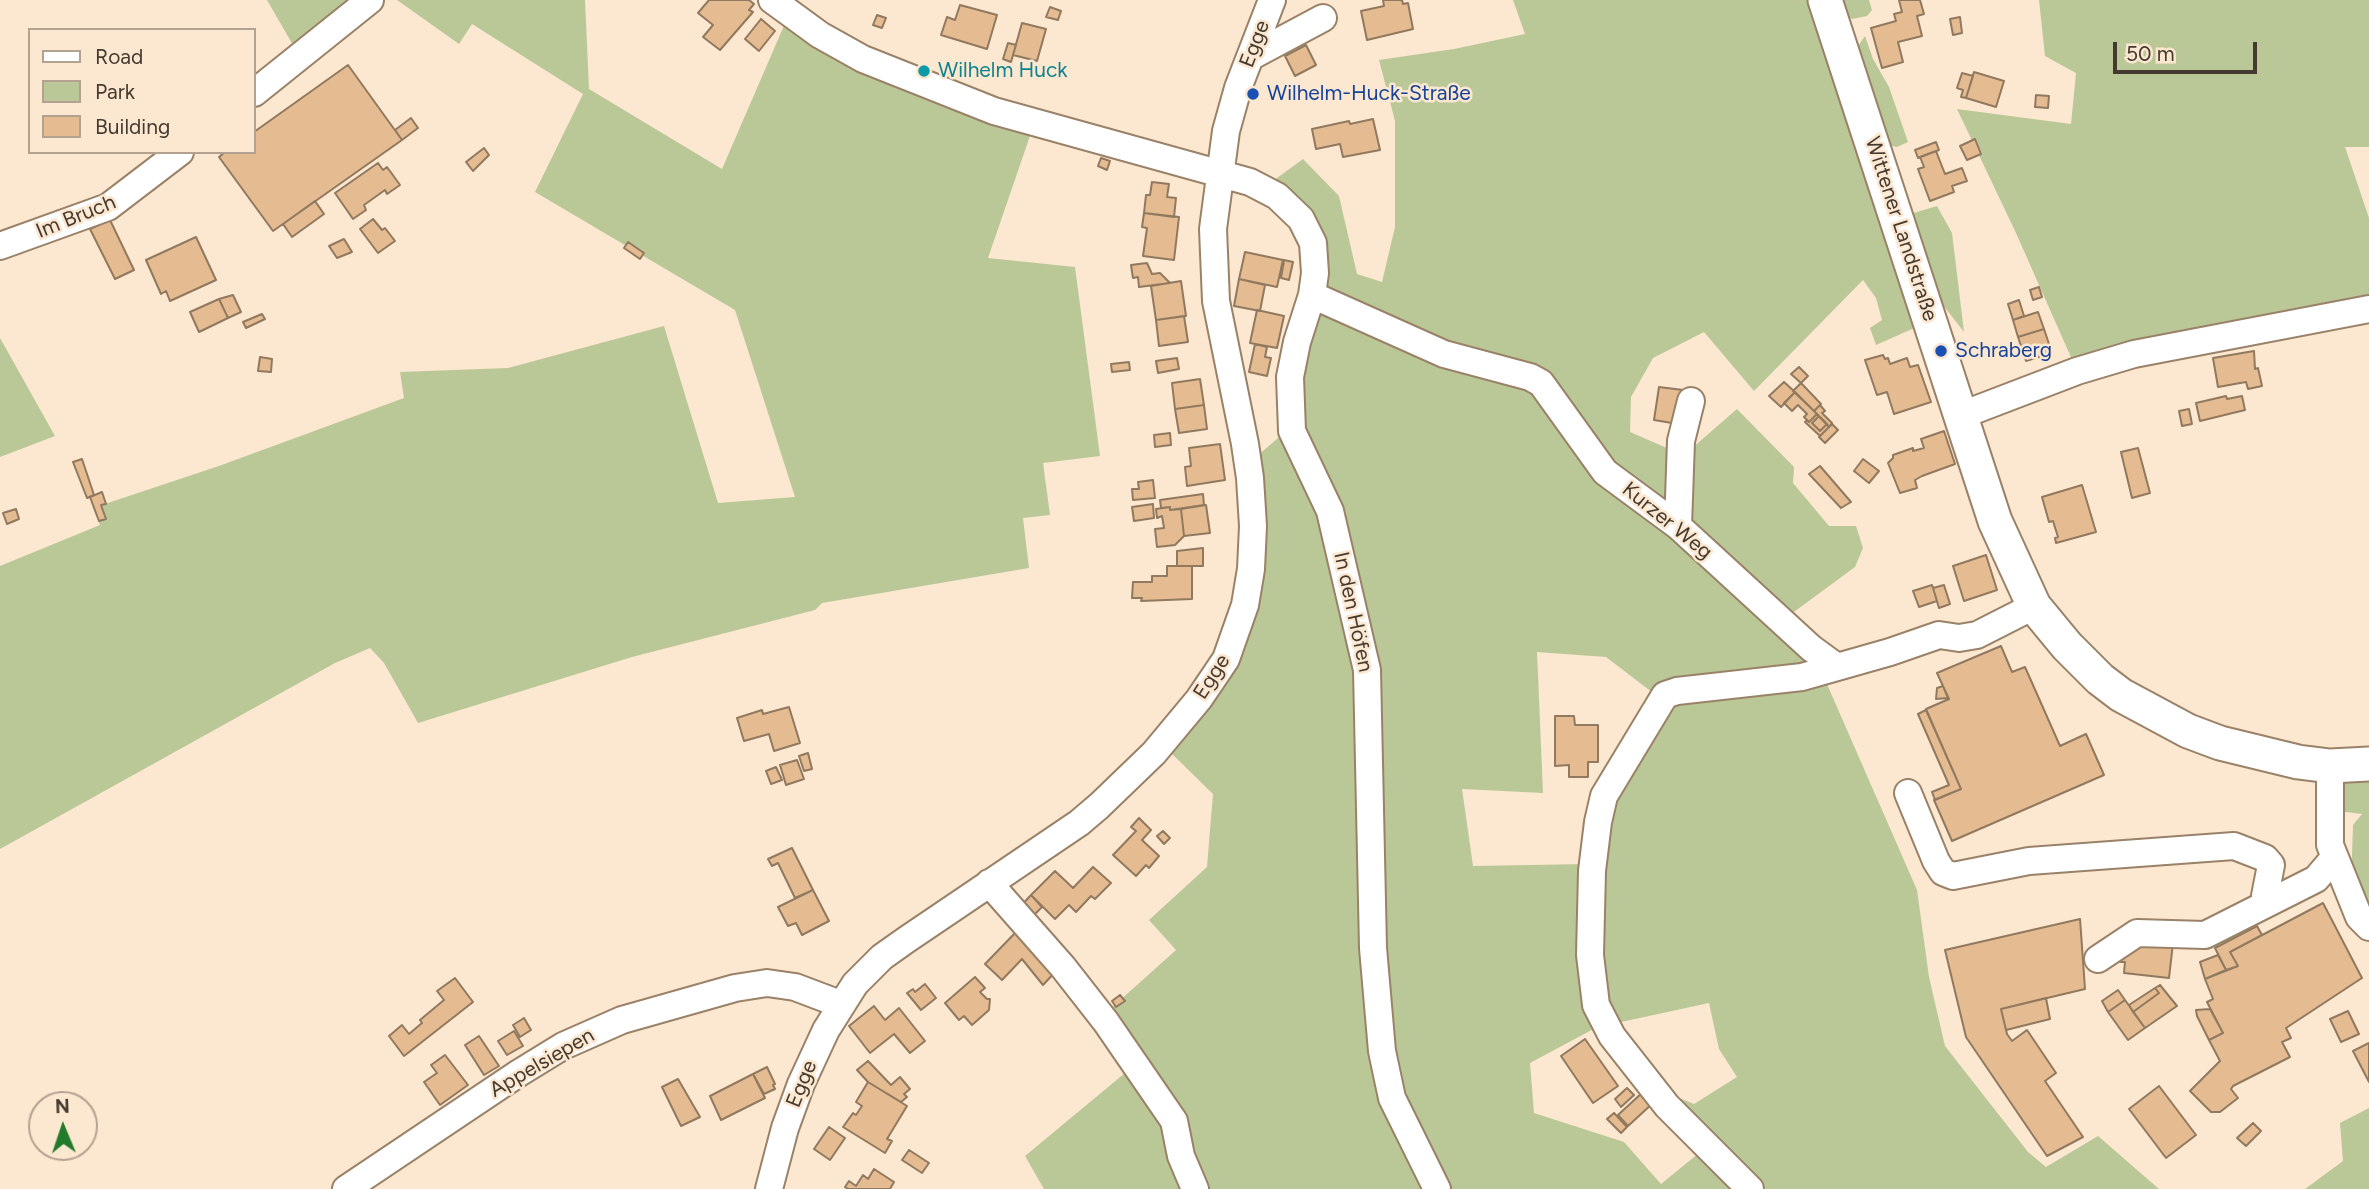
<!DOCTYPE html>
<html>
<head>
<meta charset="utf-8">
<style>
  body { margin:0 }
  #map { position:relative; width:2369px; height:1189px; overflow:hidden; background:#fce7d0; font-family:Figtree,sans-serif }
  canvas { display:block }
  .legend { position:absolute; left:28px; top:28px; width:228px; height:126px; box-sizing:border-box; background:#fce7d0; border:2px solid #b3a290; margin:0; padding:9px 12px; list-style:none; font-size:21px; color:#453a2f }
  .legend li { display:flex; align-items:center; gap:14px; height:35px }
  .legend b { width:35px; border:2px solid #b3a290 }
  .north { position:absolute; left:28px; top:1091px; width:70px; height:70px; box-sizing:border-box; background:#fce7d0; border:2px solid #b3a290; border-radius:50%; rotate:358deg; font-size:19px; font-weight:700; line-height:28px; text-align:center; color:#453a2f }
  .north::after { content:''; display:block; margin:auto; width:24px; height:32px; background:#217b2a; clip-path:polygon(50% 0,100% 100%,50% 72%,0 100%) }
  .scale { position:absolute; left:2113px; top:42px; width:144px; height:32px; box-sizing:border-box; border:4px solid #453a2f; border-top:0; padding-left:9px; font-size:21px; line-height:24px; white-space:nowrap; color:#453a2f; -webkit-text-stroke:5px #fce7d0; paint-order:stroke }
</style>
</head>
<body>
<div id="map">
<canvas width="2369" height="1189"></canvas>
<ul class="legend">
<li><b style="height:9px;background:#fff"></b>Road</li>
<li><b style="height:19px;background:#bac897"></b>Park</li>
<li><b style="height:19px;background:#e5bc91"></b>Building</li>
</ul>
<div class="north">N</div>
<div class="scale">50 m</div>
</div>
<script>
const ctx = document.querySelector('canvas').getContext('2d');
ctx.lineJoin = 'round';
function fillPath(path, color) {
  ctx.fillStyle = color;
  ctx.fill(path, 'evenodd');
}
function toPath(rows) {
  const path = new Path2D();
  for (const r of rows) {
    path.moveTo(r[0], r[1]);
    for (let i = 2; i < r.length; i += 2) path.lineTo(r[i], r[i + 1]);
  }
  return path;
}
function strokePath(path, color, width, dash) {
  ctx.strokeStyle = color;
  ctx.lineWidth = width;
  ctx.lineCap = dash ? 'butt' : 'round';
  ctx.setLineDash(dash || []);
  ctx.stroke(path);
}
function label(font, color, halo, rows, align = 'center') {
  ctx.font = font + ' Figtree,sans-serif';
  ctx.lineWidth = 5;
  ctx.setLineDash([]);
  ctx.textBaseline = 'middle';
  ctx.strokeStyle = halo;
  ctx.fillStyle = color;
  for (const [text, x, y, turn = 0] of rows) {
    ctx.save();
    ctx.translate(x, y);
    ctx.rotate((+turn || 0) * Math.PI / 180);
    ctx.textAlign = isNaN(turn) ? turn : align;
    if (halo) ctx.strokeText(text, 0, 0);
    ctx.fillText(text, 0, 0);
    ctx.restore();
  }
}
const green = toPath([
  [267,0,360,0,297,52],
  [397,0,585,0,589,89,722,169,786,21,1031,133,988,258,1075,267,1100,456,1043,463,1050,515,1023,518,1029,568,822,603,815,610,632,657,418,723,384,663,370,648,335,663,0,849,0,566,100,525,93,508,219,466,404,398,400,372,508,368,664,326,718,503,795,497,735,310,535,192,583,94,472,24,459,44],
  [1513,0,1812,0,1921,325,1876,345,1870,328,1882,320,1876,298,1863,280,1754,391,1704,332,1653,358,1631,397,1630,432,1676,452,1675,518,1610,469,1553,391,1544,381,1531,371,1523,370,1527,382,1539,388,1546,397,1602,477,1676,533,1807,654,1824,666,1801,671,1676,685,1657,696,1606,657,1537,652,1543,793,1462,789,1473,866,1586,864,1586,953,1593,1006,1601,1025,1530,1063,1534,1113,1624,1142,1661,1184,1715,1140,1662,1091,1694,1104,1737,1077,1719,1049,1709,1003,1612,1024,1601,1003,1595,954,1598,865,1604,823,1611,797,1663,705,1668,700,1677,697,1758,687,1823,675,1917,890,1929,977,1945,1046,2028,1152,2046,1167,2098,1136,2159,1189,1044,1189,1025,1156,1131,1068,1098,1020,1176,950,1149,920,1207,867,1213,794,1169,751,1223,681,1251,615,1261,561,1261,495,1256,457,1285,432,1299,432,1297,377,1322,291,1319,242,1311,217,1287,189,1273,181,1303,159,1339,196,1357,274,1382,282,1395,227,1395,121,1379,60,1454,49,1525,34],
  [1837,0,1869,0,1872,10,1867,16,1852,19,1841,12],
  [2039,0,2369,0,2369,147,2345,147,2369,218,2369,296,2074,364,2016,233,1957,109,2071,124,2076,73,2045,56],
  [1865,36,1873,59,1889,87,1908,142,1897,147,1883,144,1852,55],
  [1937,206,1952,233,1964,332,1929,287,1907,215],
  [0,338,55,436,0,457],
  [1737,409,1794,467,1793,483,1829,526,1856,526,1863,548,1855,567,1787,617,1684,524,1683,456],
  [2369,777,2369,910,2351,885,2353,825,2362,814,2338,811,2338,794,2344,782,2349,778],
  [2369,1108,2369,1189,2305,1189,2343,1161,2340,1123]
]);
const building = toPath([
  [709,0,749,0,754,4,749,10,753,12,720,50,703,37,713,25,698,13,709,0],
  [1383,0,1402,0,1403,4,1408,3,1413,29,1367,40,1361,11,1384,6,1383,0],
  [1899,0,1920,0,1924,14,1917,16,1922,36,1898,42,1903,62,1882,68,1871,28,1896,21,1894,14,1902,12,1899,0],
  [960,5,997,15,987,49,941,35,947,17,955,20,960,5],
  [1050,7,1061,11,1058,20,1046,17,1050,7],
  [877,15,886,18,882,28,873,25,877,15],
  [1960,17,1962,33,1953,35,1950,19,1960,17],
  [761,19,775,31,759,51,745,39,761,19],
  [1022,23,1046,29,1037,61,1013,55,1022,23],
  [1008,43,1016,45,1011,62,1003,59,1008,43],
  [1306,45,1316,65,1295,76,1285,56,1306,45],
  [348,65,402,140,273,231,219,157,225,152,254,152,254,132,348,65],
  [1974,72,2004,81,1996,107,1966,98,1974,72],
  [1962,73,1973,76,1966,98,1961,97,1963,90,1957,88,1962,73],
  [2036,95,2049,96,2048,108,2035,107,2036,95],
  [411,118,418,128,402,140,395,130,411,118],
  [1373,119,1380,150,1343,157,1340,144,1316,149,1312,129,1349,121,1350,124,1373,119],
  [1975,139,1981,154,1967,160,1960,146,1975,139],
  [1936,142,1939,150,1918,158,1915,150,1936,142],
  [484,148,489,155,473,171,466,162,484,148],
  [1936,151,1945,174,1962,168,1967,181,1952,186,1954,192,1930,201,1918,169,1924,167,1920,157,1936,151],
  [1101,158,1110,161,1107,170,1098,166,1101,158],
  [378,163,383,170,387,167,400,185,387,194,385,190,364,205,366,210,353,219,335,193,378,163],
  [1152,182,1169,184,1167,197,1176,198,1174,217,1144,213,1146,195,1150,195,1152,182],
  [315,201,324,214,292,237,283,224,315,201],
  [1144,213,1179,217,1174,260,1143,256,1147,228,1142,227,1144,213],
  [373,219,382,230,385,228,395,241,378,253,360,229,373,219],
  [110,220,134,270,115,279,90,229,110,220],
  [196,237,216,280,170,301,166,291,161,294,146,260,196,237],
  [344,239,352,252,337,258,329,246,344,239],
  [628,242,644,253,640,259,624,248,628,242],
  [1245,252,1283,260,1277,287,1239,279,1245,252],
  [1284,260,1293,262,1289,280,1281,278,1284,260],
  [1147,263,1152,274,1160,273,1170,283,1139,287,1138,277,1133,278,1131,265,1147,263],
  [1239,279,1265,285,1260,311,1234,306,1239,279],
  [1181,281,1186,316,1156,320,1151,286,1181,281],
  [2039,287,2042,297,2033,300,2030,290,2039,287],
  [233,295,241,312,228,318,219,299,233,295],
  [219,299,228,318,199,332,190,312,219,299],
  [2019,300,2024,316,2013,320,2008,304,2019,300],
  [1257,310,1284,316,1277,348,1250,343,1257,310],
  [2038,312,2044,329,2018,337,2013,320,2038,312],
  [262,314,265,319,246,328,243,322,262,314],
  [1184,316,1188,342,1159,346,1156,320,1184,316],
  [2044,329,2052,353,2026,361,2018,337,2044,329],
  [1255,344,1267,347,1265,357,1271,358,1267,376,1249,372,1255,344],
  [2254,351,2255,369,2258,368,2262,386,2248,389,2246,382,2218,387,2213,358,2254,351],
  [1883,355,1885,359,1888,358,1890,364,1907,358,1910,367,1918,365,1931,402,1894,414,1887,392,1877,395,1865,360,1883,355],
  [260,357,272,359,271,372,258,371,260,357],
  [1177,358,1179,369,1158,373,1156,361,1177,358],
  [1129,362,1130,370,1112,372,1111,364,1129,362],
  [1799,367,1808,376,1801,383,1791,374,1799,367],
  [1200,379,1204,405,1175,409,1172,383,1200,379],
  [1784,382,1795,392,1781,407,1769,396,1784,382],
  [1801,383,1821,404,1814,411,1793,391,1801,383],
  [1659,387,1683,390,1678,424,1654,420,1659,387],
  [1795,392,1817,414,1809,422,1804,417,1807,414,1798,405,1792,411,1784,403,1795,392],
  [2226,396,2227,399,2242,396,2245,410,2200,421,2196,403,2226,396],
  [1204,405,1207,429,1179,433,1175,409,1204,405],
  [1820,405,1825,411,1822,413,1832,423,1829,427,1814,411,1820,405],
  [2189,409,2192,424,2182,426,2179,411,2189,409],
  [1817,414,1819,416,1812,423,1820,431,1827,424,1829,427,1820,436,1805,422,1807,420,1809,422,1817,414],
  [1819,416,1827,424,1820,431,1812,423,1819,416],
  [1832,424,1838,430,1825,443,1819,437,1832,424],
  [1944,431,1955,464,1922,476,1915,480,1917,488,1900,493,1888,463,1893,458,1893,455,1913,448,1913,451,1924,448,1921,439,1944,431],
  [1170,433,1171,445,1155,447,1154,435,1170,433],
  [1220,444,1225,480,1187,486,1185,467,1191,466,1189,448,1220,444],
  [2138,448,2150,493,2132,498,2121,452,2138,448],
  [82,459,94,495,87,498,73,462,82,459],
  [1863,459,1879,471,1869,483,1854,471,1863,459],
  [1820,466,1851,502,1841,508,1809,474,1820,466],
  [1153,480,1155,498,1133,500,1132,489,1139,489,1138,482,1153,480],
  [2082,485,2096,532,2056,543,2055,538,2058,537,2053,521,2049,522,2042,497,2082,485],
  [102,492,106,504,101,505,106,519,99,521,90,497,102,492],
  [1203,494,1204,505,1170,510,1170,507,1161,508,1160,500,1203,494],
  [1153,504,1154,518,1134,521,1132,507,1153,504],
  [1206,505,1210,533,1184,536,1181,509,1206,505],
  [1170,507,1170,510,1181,509,1184,536,1175,545,1157,547,1155,529,1164,528,1162,516,1157,518,1156,509,1170,507],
  [16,509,19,519,7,524,3,513,16,509],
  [1203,548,1203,566,1177,566,1177,551,1203,548],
  [1986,555,1997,590,1964,601,1953,566,1986,555],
  [1167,566,1192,566,1192,599,1141,601,1142,598,1132,598,1133,582,1152,582,1152,576,1167,576,1167,566],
  [1932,585,1937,601,1919,607,1913,591,1932,585],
  [1944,585,1950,604,1939,608,1933,588,1944,585],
  [2001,646,2012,672,2025,667,2060,746,2086,734,2104,775,1952,841,1934,800,1961,789,1926,709,1949,699,1937,673,2001,646],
  [1943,686,1948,698,1936,699,1937,688,1943,686],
  [789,707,800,743,774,751,769,734,744,741,737,718,762,710,763,714,789,707],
  [1926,710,1961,789,1935,800,1932,792,1949,785,1918,714,1926,710],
  [1555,716,1574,716,1575,725,1598,725,1598,762,1588,762,1588,777,1569,777,1569,765,1555,766,1555,716],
  [808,753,812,769,804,771,799,756,808,753],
  [797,760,804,779,786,785,780,765,797,760],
  [776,767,782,780,771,784,766,771,776,767],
  [1139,818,1151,830,1142,840,1159,856,1149,868,1146,865,1136,876,1113,855,1136,831,1131,827,1139,818],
  [1163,831,1170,838,1164,844,1157,836,1163,831],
  [792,848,813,890,795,898,778,863,772,866,768,859,792,848],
  [1093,867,1111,883,1095,899,1091,896,1076,912,1069,905,1055,919,1031,895,1055,871,1073,888,1093,867],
  [813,890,829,921,802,935,796,923,788,926,778,907,813,890],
  [1031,895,1042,907,1030,919,1019,908,1031,895],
  [2323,903,2362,978,2286,1028,2291,1038,2282,1042,2290,1057,2233,1086,2231,1089,2238,1098,2220,1112,2211,1112,2190,1091,2220,1061,2209,1040,2223,1033,2207,1002,2213,999,2205,979,2238,966,2230,952,2323,903],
  [2080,919,2085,989,2001,1009,2007,1034,2012,1041,2027,1030,2056,1073,2045,1081,2083,1137,2047,1156,1966,1037,1945,950,2080,919],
  [2257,926,2262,935,2230,952,2238,966,2226,970,2215,948,2257,926],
  [1016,932,1058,969,1043,985,1022,959,1002,980,985,964,1016,932],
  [2136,939,2173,943,2169,978,2124,973,2125,962,2120,962,2122,950,2135,951,2136,939],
  [2218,955,2226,970,2205,979,2200,962,2218,955],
  [975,977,985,988,980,992,987,999,990,999,989,1010,972,1025,964,1016,959,1020,945,1003,975,977],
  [455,978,473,1002,404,1056,389,1036,402,1025,409,1034,422,1023,420,1020,444,1000,437,991,455,978],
  [925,984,936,998,921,1010,907,993,913,989,915,992,925,984],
  [2160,985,2177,1006,2145,1028,2133,1012,2159,993,2155,988,2160,985],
  [2155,988,2159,993,2133,1012,2129,1005,2155,988],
  [2118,990,2125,1000,2108,1012,2102,1001,2118,990],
  [1120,995,1125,1001,1116,1007,1112,1001,1120,995],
  [2046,998,2050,1019,2006,1030,2001,1009,2046,998],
  [2125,1000,2145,1028,2128,1040,2108,1012,2125,1000],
  [874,1006,885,1020,899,1008,925,1041,910,1053,894,1034,870,1053,849,1026,874,1006],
  [2210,1009,2223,1033,2209,1040,2197,1016,2196,1010,2210,1009],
  [2348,1011,2359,1034,2341,1042,2330,1019,2348,1011],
  [524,1018,531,1030,520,1037,513,1025,524,1018],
  [514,1031,523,1046,507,1055,498,1041,514,1031],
  [479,1036,499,1066,484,1075,465,1045,479,1036],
  [1585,1039,1618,1086,1593,1103,1561,1056,1585,1039],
  [2369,1043,2369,1082,2353,1051,2369,1043],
  [445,1055,468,1085,440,1105,424,1082,437,1073,431,1065,445,1055],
  [868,1061,891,1085,900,1077,910,1089,904,1094,907,1097,901,1102,868,1082,857,1070,868,1061],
  [767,1067,775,1084,773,1085,775,1089,764,1094,753,1074,767,1067],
  [753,1074,765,1098,721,1120,710,1096,753,1074],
  [678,1079,700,1117,681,1126,662,1087,678,1079],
  [868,1082,907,1106,887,1139,892,1141,885,1153,843,1127,853,1113,856,1115,862,1106,856,1102,868,1082],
  [2159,1086,2196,1135,2166,1158,2129,1109,2159,1086],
  [1627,1088,1634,1095,1621,1107,1615,1099,1627,1088],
  [1643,1092,1653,1103,1628,1126,1618,1115,1643,1092],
  [1614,1113,1627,1127,1621,1133,1607,1119,1614,1113],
  [2253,1123,2261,1131,2246,1146,2237,1138,2253,1123],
  [829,1127,845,1138,830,1160,814,1149,829,1127],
  [909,1150,929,1163,922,1173,902,1160,909,1150],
  [874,1169,894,1182,890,1189,848,1189,845,1187,849,1181,856,1186,863,1175,868,1179,874,1169]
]);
const minor = toPath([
  [772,0,820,35,863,59,994,111,1250,182,1277,196,1301,219,1313,243,1315,273,1312,295,1297,342,1290,377,1292,431,1330,511,1367,670,1373,948,1382,1051,1392,1098,1437,1189],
  [1250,57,1323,18],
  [254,93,370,0],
  [0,246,108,207,180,152],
  [1312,295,1444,354,1530,377,1541,383,1605,472,1678,526,1811,648,1837,667],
  [1962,415,2077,371,2134,354,2369,309],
  [1678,526,1681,441,1691,401],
  [2330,766,2330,845,2359,917,2369,927],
  [1908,793,1936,861,1943,872,1953,876,2029,861,2234,846,2265,858,2271,865,2265,896],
  [989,883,1063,967,1106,1022,1174,1121,1181,1156,1195,1189],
  [2098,959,2137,933,2205,935,2316,879,2334,858],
  [346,1189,519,1073,563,1046,622,1020,735,988,767,983,795,987,840,1004],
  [769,1189,785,1128,801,1084,826,1030,855,984,882,957,906,940,1079,823,1099,806,1154,753,1199,699,1226,659,1245,605,1251,569,1253,526,1250,478,1245,444,1216,301,1213,229,1226,131,1238,88,1272,0],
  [1750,1189,1667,1106,1612,1036,1596,1005,1590,955,1592,871,1598,822,1604,796,1665,695,1677,691,1802,677,1890,652,1939,635,1959,638,1977,635,2034,606]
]);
const major = toPath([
  [1825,0,1995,521,2034,606,2067,646,2100,679,2121,695,2188,731,2220,743,2298,762,2330,766,2369,764]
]);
const markers = [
  [924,71,7,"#0f9aa8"],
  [1253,94,7,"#1a4fb4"],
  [1941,351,7,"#1a4fb4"]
];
const streetNames = [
  ["Egge",1255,44,-69],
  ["Im Bruch",76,217,-22],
  ["Wittener Landstraße",1901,229,72],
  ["Kurzer Weg",1667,521,39],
  ["In den Höfen",1353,612,78],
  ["Egge",1212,677,-57],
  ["Appelsiepen",542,1063,-30],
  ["Egge",802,1084,-68]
];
const cultureNames = [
  ["Wilhelm Huck",938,71]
];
const transitNames = [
  ["Wilhelm-Huck-Straße",1267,94],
  ["Schraberg",1955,351]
];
fillPath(green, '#bac897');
fillPath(building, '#e5bc91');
strokePath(building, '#91795f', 2);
strokePath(minor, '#9a8268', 30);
strokePath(major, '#9a8268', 37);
strokePath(minor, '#fff', 26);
strokePath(major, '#fff', 33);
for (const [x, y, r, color] of markers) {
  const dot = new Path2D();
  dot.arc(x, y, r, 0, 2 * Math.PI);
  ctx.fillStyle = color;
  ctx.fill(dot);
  strokePath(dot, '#fce7d0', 2.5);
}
label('21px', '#453a2f', '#fce7d0', streetNames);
label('21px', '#0d838f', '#fce7d0', cultureNames, 'left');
label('21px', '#164399', '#fce7d0', transitNames, 'left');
</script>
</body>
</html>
